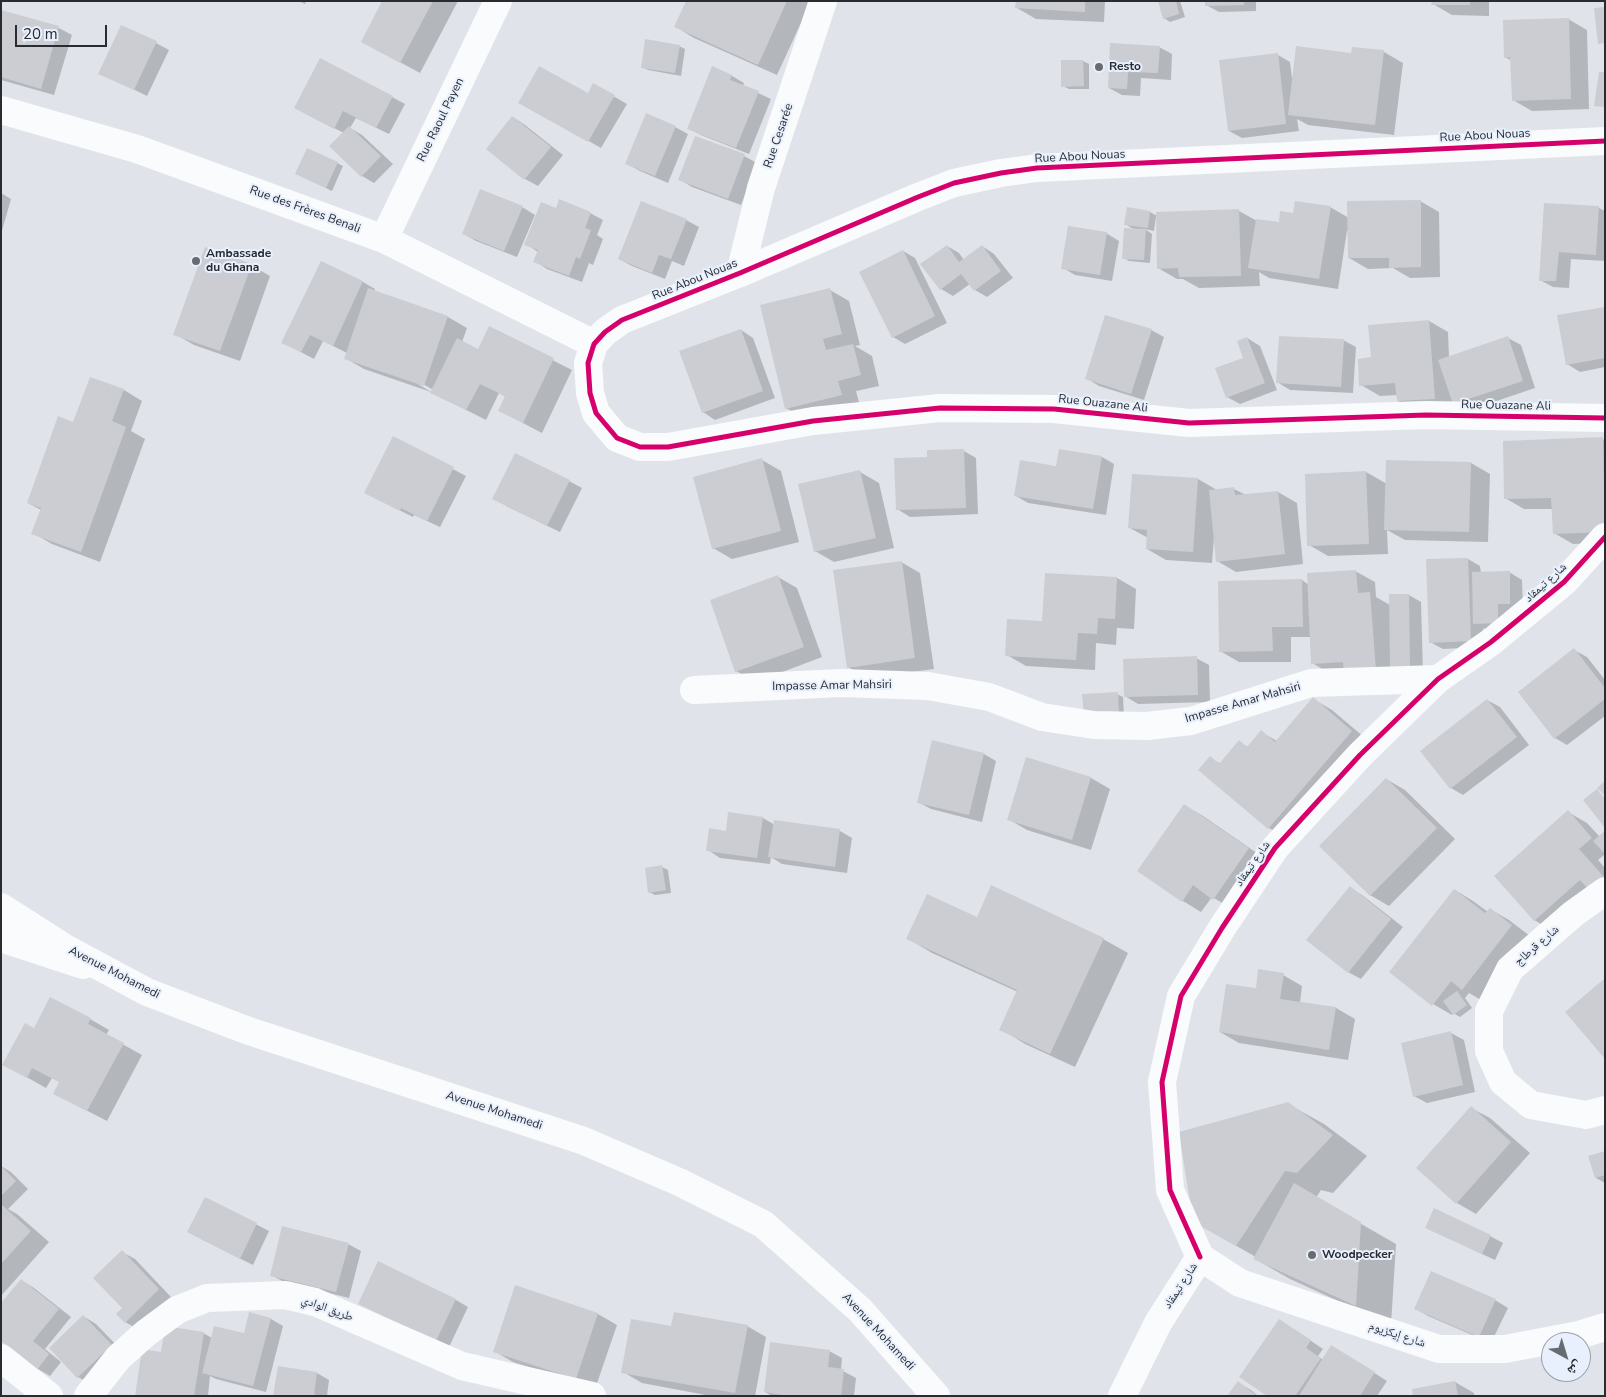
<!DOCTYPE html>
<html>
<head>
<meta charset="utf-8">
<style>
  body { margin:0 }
  #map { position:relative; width:1606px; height:1397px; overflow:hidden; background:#e0e4ea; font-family:"Nunito Sans","Noto Naskh Arabic",sans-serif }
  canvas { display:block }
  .frame { position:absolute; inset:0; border:2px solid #282b30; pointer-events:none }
  .north { position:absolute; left:1541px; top:1332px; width:50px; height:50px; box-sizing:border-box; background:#e8f0fd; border:1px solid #9ba1ab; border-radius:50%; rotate:141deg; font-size:14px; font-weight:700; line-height:20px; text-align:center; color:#282b30 }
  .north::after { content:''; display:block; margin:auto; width:18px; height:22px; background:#686c71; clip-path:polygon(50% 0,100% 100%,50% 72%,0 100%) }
  .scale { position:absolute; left:15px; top:25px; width:92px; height:22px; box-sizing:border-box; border:2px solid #282b30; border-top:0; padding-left:6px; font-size:15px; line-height:18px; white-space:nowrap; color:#282b30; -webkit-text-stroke:4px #e8f0fd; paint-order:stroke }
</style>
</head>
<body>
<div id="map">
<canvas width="1606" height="1397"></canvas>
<div class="frame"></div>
<div class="north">ش</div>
<div class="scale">20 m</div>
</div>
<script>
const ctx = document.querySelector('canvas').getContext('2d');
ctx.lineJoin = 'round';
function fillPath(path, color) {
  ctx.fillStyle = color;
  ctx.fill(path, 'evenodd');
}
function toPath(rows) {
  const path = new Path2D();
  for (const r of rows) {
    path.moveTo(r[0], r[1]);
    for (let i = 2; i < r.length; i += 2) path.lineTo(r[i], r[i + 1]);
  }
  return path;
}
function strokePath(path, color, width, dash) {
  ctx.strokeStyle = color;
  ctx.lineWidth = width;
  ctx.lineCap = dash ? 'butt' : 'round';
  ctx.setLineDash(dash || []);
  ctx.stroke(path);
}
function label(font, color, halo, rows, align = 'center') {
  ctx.font = font + ' "Nunito Sans","Noto Naskh Arabic",sans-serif';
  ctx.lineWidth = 4;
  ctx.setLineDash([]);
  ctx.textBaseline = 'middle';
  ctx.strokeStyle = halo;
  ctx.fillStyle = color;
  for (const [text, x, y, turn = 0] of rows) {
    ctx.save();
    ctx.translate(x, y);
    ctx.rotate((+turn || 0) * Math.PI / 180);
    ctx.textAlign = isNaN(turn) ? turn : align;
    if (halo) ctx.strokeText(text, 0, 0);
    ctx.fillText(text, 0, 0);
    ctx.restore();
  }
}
const shadow = toPath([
  [299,1,306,1,305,4],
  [384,1,458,1,420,73,381,52],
  [687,1,811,1,777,75,694,38,676,27],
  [1017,1,1105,1,1104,22,1036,19,1017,8],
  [1159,1,1180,1,1185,17,1170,22,1164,18],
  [1206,1,1256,1,1256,11,1219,12,1206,5],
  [1433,1,1489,1,1489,16,1452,15,1433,4],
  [1,11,59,28,72,35,54,95,1,80],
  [1568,19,1587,30,1589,109,1532,111,1513,100,1512,61,1505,57],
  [156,43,169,50,147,96,111,78],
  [1111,45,1159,47,1172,54,1171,80,1141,78,1140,96,1122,95,1109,88],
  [679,46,685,49,681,76,648,70,642,67],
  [1353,48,1384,52,1403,63,1394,135,1308,125,1297,119,1299,131,1242,138,1229,131,1278,55,1290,62,1292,78,1352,54],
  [1083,61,1089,64,1089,89,1069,89,1063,86],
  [712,68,732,76,744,83,743,86,771,99,749,154,701,135,688,128],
  [594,85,627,104,601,148,520,102,588,94],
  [392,97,405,104,389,134,356,118,350,128,362,135,393,164,374,183,362,176,344,133,308,115],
  [513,117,525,125,563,155,538,186,525,179,488,148],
  [675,127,688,134,668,183,640,171,627,164],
  [744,156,757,163,741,205,692,187,679,179],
  [337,163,343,166,332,191,303,177],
  [1,193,11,199,1,234],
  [1420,201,1439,212,1440,277,1410,278,1393,268,1368,269,1349,258,1349,231,1347,231,1338,289,1269,278,1259,272,1260,286,1199,288,1183,279,1177,279,1158,268,1157,216,1156,216,1154,231,1145,229,1152,234,1150,263,1129,261,1124,258,1135,230,1125,224,1150,212,1157,216,1239,211,1257,221,1280,224,1294,215,1330,207,1349,218],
  [1546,205,1599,208,1605,211,1605,261,1571,259,1569,288,1553,287,1540,280],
  [522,207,535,215,517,257,476,241,464,234],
  [590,213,603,220,597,235,603,239,593,265,589,263,582,282,547,269,535,261,538,252,526,244],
  [686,220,699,227,684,266,672,261,665,279,632,266,619,259],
  [1106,233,1119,241,1112,281,1075,275,1063,268],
  [947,246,959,253,964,260,982,246,994,254,1013,278,987,297,975,290,970,284,953,296,941,289],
  [903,251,915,258,947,323,905,344,893,337],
  [321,263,363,282,375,289,374,292,448,317,467,328,462,342,478,350,489,328,572,370,542,433,500,411,506,397,499,393,486,420,431,392,364,369,345,358,347,353,323,341,314,359,295,349],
  [420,382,433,390,433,393,418,384],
  [251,265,270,276,240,361,194,345,175,334],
  [830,290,849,301,860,345,855,346,872,356,879,386,856,391,860,406,805,419,786,408],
  [1605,308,1605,367,1580,372,1567,364],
  [1429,321,1448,332,1449,357,1508,338,1521,345,1535,388,1467,411,1417,412,1398,401,1397,395,1380,396,1361,385,1372,358],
  [741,330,753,338,775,398,715,420,703,412],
  [1151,330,1164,337,1144,400,1099,386,1086,378],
  [1247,338,1260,346,1277,390,1240,404,1227,397,1245,358],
  [1343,340,1356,347,1353,393,1290,390,1277,382],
  [124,390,142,401,131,431,145,439,100,562,52,544,33,533,41,510,28,503,74,424],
  [394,438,466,476,440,527,414,515,413,517,379,500],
  [1603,439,1605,440,1605,543,1573,544,1554,533,1553,509,1524,509,1505,498,1504,442],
  [964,451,976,458,978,514,910,517,897,509,929,458],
  [1102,457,1114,464,1106,515,1028,503,1016,496,1057,467],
  [762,460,781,471,799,542,732,559,713,548],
  [1471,463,1490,474,1488,542,1405,540,1387,530,1388,554,1328,556,1309,545,1306,475,1366,472,1387,484],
  [860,472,879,483,894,548,834,562,815,551],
  [1198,479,1217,490,1234,489,1246,495,1278,492,1297,503,1303,564,1236,572,1217,561,1215,538,1214,538,1212,563,1166,560,1147,549,1148,538,1130,528],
  [569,481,582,488,560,532,506,506],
  [1468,559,1480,566,1481,573,1509,572,1522,580,1523,610,1486,630,1483,628,1484,647,1443,649,1430,642],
  [901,562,920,573,934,669,867,678,848,667],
  [1355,571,1375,582,1376,597,1390,605,1409,595,1421,602,1423,674,1331,674,1312,663,1311,637,1291,637,1291,662,1239,662,1220,651,1302,580,1309,585],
  [1046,574,1117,578,1136,589,1134,629,1117,628,1116,645,1096,643,1095,670,1026,666,1007,655,1043,622],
  [778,577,797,588,822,657,756,682,736,671],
  [1574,650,1587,657,1605,680,1605,716,1567,745,1555,738],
  [1196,658,1209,665,1210,702,1138,704,1125,696],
  [1117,694,1123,697,1124,717,1084,696],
  [1313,699,1332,710,1371,743,1288,839,1269,828,1200,770,1210,758,1221,764,1239,742,1248,747,1261,732,1277,741],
  [1487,700,1500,707,1529,745,1463,795,1451,788],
  [984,754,996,761,982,822,931,809,918,802],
  [1027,758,1091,778,1110,789,1091,850,1027,830,1008,819],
  [1386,779,1405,790,1455,839,1389,906,1370,895],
  [1184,805,1203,816,1267,860,1233,909,1212,897,1201,912,1183,901,1138,871],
  [1568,812,1587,823,1600,837,1605,832,1605,854,1598,860,1605,868,1605,898,1553,931,1534,920],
  [729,813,763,818,775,825,775,821,840,831,852,838,847,873,782,864,771,857,770,864,720,858,708,850,727,832],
  [662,867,668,870,671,893,655,895,649,892],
  [1350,888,1362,895,1403,927,1361,979,1348,972],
  [1455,890,1473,901,1488,912,1490,909,1509,920,1530,936,1481,1000,1469,993,1465,998,1472,1008,1460,1017,1453,1013,1452,1015,1433,1004],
  [977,919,1103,939,1128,953,1075,1067,1025,1044,1001,1029,1018,992,932,953,907,938],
  [1283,975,1302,986,1300,1003,1336,1008,1355,1019,1348,1060,1239,1043,1220,1032,1257,990],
  [90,1019,109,1030,106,1035,142,1055,107,1121,74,1104,61,1082,52,1078,46,1088,23,1075,35,1029],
  [1451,1033,1464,1040,1475,1092,1427,1103,1414,1096],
  [1288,1104,1324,1124,1367,1156,1333,1193,1321,1190,1316,1198,1396,1244,1391,1325,1290,1279,1255,1259,1256,1257,1194,1222],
  [1471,1108,1490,1118,1530,1153,1476,1214,1457,1203,1418,1168],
  [1605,1152,1605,1183,1596,1178],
  [1,1166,11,1172,28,1189,8,1209,17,1214,49,1242,1,1296],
  [205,1198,269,1231,253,1265,201,1239],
  [1439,1234,1490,1236,1503,1243,1495,1260],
  [348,1244,361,1251,349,1298,284,1282,271,1275],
  [122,1252,135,1259,171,1297,138,1329,125,1322,123,1308],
  [21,1280,34,1288,71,1317,45,1349,61,1362,50,1376,38,1369],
  [516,1287,598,1314,617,1325,595,1389,513,1362,494,1351],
  [456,1300,468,1307,449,1347,359,1303],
  [1495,1300,1508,1308,1491,1343,1428,1316,1416,1309],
  [250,1314,271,1319,283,1326,266,1392,216,1379,210,1376,208,1396,136,1396,162,1353,203,1333,212,1338,244,1335],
  [83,1316,96,1324,124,1353,91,1384,78,1377,50,1348],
  [747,1326,766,1337,755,1396,711,1396,642,1383,623,1372,672,1328],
  [1292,1328,1323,1349,1318,1356,1323,1360,1344,1354,1387,1381,1377,1396,1269,1396],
  [829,1351,842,1358,841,1370,856,1378,854,1396,772,1396,765,1392],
  [317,1373,329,1380,327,1396,274,1396],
  [1455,1382,1474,1393,1474,1396,1415,1396],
  [1239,1383,1251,1390,1258,1396,1228,1396]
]);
const building = toPath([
  [382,1,433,1,400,63,361,42],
  [686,1,787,1,758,65,674,27],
  [1016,1,1085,1,1085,12,1015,8],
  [1158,1,1176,1,1179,14,1163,19],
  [1205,1,1244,1,1244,5,1205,6],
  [1432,1,1470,1,1470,5,1431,5],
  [1605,7,1605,43,1598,44,1594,8],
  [1,10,59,26,41,89,1,77],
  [1569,18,1571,99,1512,101,1510,57,1504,58,1503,20],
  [121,25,157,41,134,90,98,74],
  [645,39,680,45,675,73,641,68],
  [1110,43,1160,46,1158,73,1128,72,1127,89,1108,88],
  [1296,46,1351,53,1352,47,1384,50,1375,125,1288,115],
  [1278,53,1286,124,1228,131,1219,60],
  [320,58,393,96,376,128,343,111,334,129,294,108],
  [1061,60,1083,60,1084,86,1061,87],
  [539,66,588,93,593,83,615,95,588,142,518,103],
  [712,66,732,75,730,80,759,91,736,148,687,129],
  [1599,72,1605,72,1605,107,1594,106],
  [646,113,676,126,655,176,625,164],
  [512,116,551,147,524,180,486,149],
  [349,126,381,156,361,177,329,146],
  [695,136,745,154,728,199,678,180],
  [307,148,338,162,326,188,295,174],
  [480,189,523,206,504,251,462,234],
  [559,199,591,212,585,228,591,230,580,259,576,257,569,276,533,262,538,250,524,245,541,202,556,208],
  [1421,200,1421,267,1389,268,1389,258,1348,258,1347,201],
  [641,201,687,219,671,259,659,255,652,273,618,259],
  [1295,201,1331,206,1319,279,1248,268,1256,219,1279,222,1280,211,1293,213],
  [1544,203,1599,206,1596,255,1559,252,1556,281,1539,281],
  [1127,207,1150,211,1148,228,1124,225],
  [1239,209,1241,276,1179,277,1178,268,1157,269,1156,212],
  [1068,226,1107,232,1100,275,1061,269],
  [1124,228,1146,229,1144,260,1122,259],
  [947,245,959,262,982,245,1001,271,974,291,961,274,940,290,920,264],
  [205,247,252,264,220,351,173,335],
  [903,250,935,316,892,338,859,272],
  [321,261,363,281,333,346,310,335,301,352,281,343],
  [368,288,448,316,424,386,344,359],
  [830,288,842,334,823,339,826,350,853,344,861,375,838,381,842,395,785,409,760,305],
  [1605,307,1605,358,1566,365,1557,315],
  [1105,315,1152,329,1131,394,1085,379],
  [1429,320,1435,399,1397,401,1395,383,1359,386,1358,359,1371,357,1368,325],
  [489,326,554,358,523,423,498,411,505,396,480,384,466,410,430,393,457,338,478,349],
  [741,329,763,391,702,413,679,351],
  [1279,336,1344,339,1341,387,1276,383],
  [1508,336,1523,381,1453,404,1438,360],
  [1247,337,1265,383,1226,398,1215,368,1243,358,1237,341],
  [90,377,124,389,112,421,126,427,81,552,31,534,41,508,27,503,58,416,73,422],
  [393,436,454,467,427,521,401,508,400,511,364,493],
  [1603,437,1605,532,1553,534,1551,498,1504,499,1503,441],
  [964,449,966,508,896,510,894,458,927,457,927,450],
  [1059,449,1102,456,1093,509,1014,496,1020,460,1056,466],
  [515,453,570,480,547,526,492,499],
  [762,458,781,531,712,549,693,477],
  [1386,460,1471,462,1469,532,1384,530],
  [860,470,876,538,814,552,798,484],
  [1366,471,1369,544,1307,546,1305,474],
  [1132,474,1198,478,1193,552,1146,549,1147,530,1128,528],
  [1234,487,1235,495,1278,491,1285,554,1216,562,1209,490],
  [1468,558,1471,641,1429,643,1426,559],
  [902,561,915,658,847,668,833,570],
  [1356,570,1358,593,1370,592,1376,671,1344,673,1343,662,1311,664,1307,573],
  [1510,571,1510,604,1498,604,1498,623,1473,624,1472,572],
  [1045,573,1117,577,1115,619,1098,618,1097,634,1078,633,1076,660,1005,656,1007,619,1042,621],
  [778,575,804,647,735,672,710,600],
  [1302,579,1303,627,1272,627,1273,651,1219,652,1218,581],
  [1389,594,1409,594,1410,667,1390,668],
  [1574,648,1605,688,1605,699,1554,739,1518,692],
  [1197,656,1198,695,1124,697,1123,659],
  [1118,692,1119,714,1084,716,1082,694],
  [1313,697,1352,731,1268,829,1198,770,1210,756,1219,764,1239,740,1247,747,1261,730,1275,742],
  [1487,699,1517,737,1450,789,1420,751],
  [932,740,984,753,969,815,917,803],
  [1026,757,1091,777,1072,840,1007,820],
  [1386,778,1437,828,1370,896,1319,846],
  [1605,781,1605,796,1597,788],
  [1597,789,1605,799,1605,828,1583,800],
  [1184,804,1249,848,1213,900,1193,885,1182,902,1137,871],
  [1568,810,1592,838,1579,849,1604,877,1589,890,1580,880,1534,921,1494,876],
  [728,812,763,817,757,858,706,851,709,828,726,831],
  [774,820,840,829,835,867,768,857],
  [1605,831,1605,854,1593,841],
  [662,865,666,890,648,893,645,868],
  [991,885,1104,938,1050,1054,999,1030,1017,990,906,939,927,894,977,917],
  [1350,886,1391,919,1348,973,1306,940],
  [1454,889,1485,913,1490,908,1512,925,1462,990,1451,981,1432,1006,1389,972],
  [1258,969,1284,973,1280,999,1336,1007,1329,1050,1219,1032,1226,984,1256,988],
  [1605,978,1605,1059,1565,1012],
  [1457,991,1467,1005,1453,1015,1443,1001],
  [50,997,91,1018,88,1024,124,1043,87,1111,53,1094,59,1082,32,1068,27,1078,2,1065,25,1023,34,1028],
  [1451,1031,1463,1085,1413,1097,1401,1043],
  [1288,1102,1333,1135,1297,1173,1285,1171,1236,1246,1193,1222,1179,1132],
  [1471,1106,1511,1142,1456,1204,1416,1168],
  [1605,1151,1605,1175,1595,1178,1588,1156],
  [1,1166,16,1181,1,1196],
  [1294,1183,1361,1222,1356,1306,1253,1259],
  [205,1197,257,1223,240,1259,187,1232],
  [1,1204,31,1231,1,1264],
  [1434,1208,1491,1235,1482,1254,1425,1228],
  [282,1226,349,1243,336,1292,270,1276],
  [122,1250,159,1289,125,1323,116,1314,122,1308,93,1278],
  [378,1261,456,1299,436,1341,358,1304],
  [1431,1271,1496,1299,1479,1337,1414,1309],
  [21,1279,59,1309,33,1341,49,1354,37,1370,1,1341,1,1303],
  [515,1285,598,1313,576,1379,493,1352],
  [249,1312,271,1318,253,1386,202,1373,214,1326,244,1333],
  [674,1312,748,1325,735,1393,621,1373,631,1319,671,1326],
  [83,1315,112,1345,77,1378,49,1348],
  [1279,1319,1311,1340,1306,1348,1321,1358,1295,1396,1267,1396,1239,1377],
  [165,1326,204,1332,194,1396,135,1396,142,1349,161,1352],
  [770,1342,830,1350,828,1367,844,1369,841,1396,789,1396,764,1392],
  [1331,1345,1375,1372,1360,1396,1299,1396],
  [278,1366,317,1372,314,1394,317,1396,273,1396],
  [1238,1381,1257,1396,1227,1396],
  [1455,1381,1458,1396,1413,1396,1412,1389]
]);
const minor = toPath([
  [1,110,137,149,384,239,594,344],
  [1605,141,1037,168,1001,173,954,183,918,197,740,273,622,320,605,332,594,344,588,363,590,393,596,413,617,438,640,447,668,447,813,421,940,408,1054,409,1189,423,1426,415,1605,418],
  [384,239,498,1],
  [740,273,761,188,823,1],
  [694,690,841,683,928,686,989,697,1042,717,1094,725,1147,726,1191,721,1311,683,1438,679],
  [1605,891,1573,914,1510,969,1489,1011,1489,1051,1503,1082,1531,1105,1586,1115,1605,1110],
  [1,938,83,965],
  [1200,1257,1170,1190,1162,1082,1181,996,1222,928,1275,848,1360,755,1438,679,1491,642,1564,582,1605,537],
  [1200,1257,1240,1283,1439,1349,1505,1349,1579,1335,1605,1327],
  [1,1358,49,1396],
  [88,1396,118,1358,146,1333,177,1310,207,1298,285,1295,315,1302,462,1366,592,1396],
  [1122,1396,1158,1323,1200,1257]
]);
const major = toPath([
  [1,907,65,948,147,992,246,1030,584,1141,679,1182,763,1224,860,1310,936,1396]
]);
const cycleway = toPath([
  [1605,141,1037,168,1001,173,954,183,918,197,740,273,622,320,605,332,594,344,588,363,590,393,596,413,617,438,640,447,668,447,813,421,940,408,1054,409,1189,423,1426,415,1605,418],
  [1200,1257,1170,1190,1162,1082,1181,996,1222,928,1275,848,1360,755,1438,679,1491,642,1564,582,1605,537]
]);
const markers = [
  [1099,67,5,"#686c71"],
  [196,261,5,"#686c71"],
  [1312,1255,5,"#686c71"]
];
const poiNames = [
  ["Resto",1109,67],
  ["Ambassade",206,254],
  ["du Ghana",206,268],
  ["Woodpecker",1322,1255]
];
const streetNames = [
  ["Rue Raoul Payen",441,120,-64],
  ["Rue Cesarée",779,136,-71],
  ["Rue Abou Nouas",1485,136,-3],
  ["Rue Abou Nouas",1080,157,-3],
  ["Rue des Frères Benali",305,210,20],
  ["Rue Abou Nouas",695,280,-22],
  ["Rue Ouazane Ali",1103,404,6],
  ["Rue Ouazane Ali",1506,406,1],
  ["شارع تيمقاد",1546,583,-42],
  ["Impasse Amar Mahsiri",832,686,-1],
  ["Impasse Amar Mahsiri",1243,703,-16],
  ["شارع تيمقاد",1253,864,-55],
  ["شارع قرطاج",1537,946,-41],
  ["Avenue Mohamedi",114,973,27],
  ["Avenue Mohamedi",494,1111,18],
  ["شارع تيمقاد",1181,1286,-57],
  ["طريق الوادي",327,1309,20],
  ["Avenue Mohamedi",878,1332,47],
  ["شارع إيكزيوم",1397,1335,18]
];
fillPath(shadow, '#0003');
fillPath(building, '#cbcdd2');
strokePath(minor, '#fafbfc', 28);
strokePath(major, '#fafbfc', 28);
strokePath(cycleway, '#d6006c', 5);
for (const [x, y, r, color] of markers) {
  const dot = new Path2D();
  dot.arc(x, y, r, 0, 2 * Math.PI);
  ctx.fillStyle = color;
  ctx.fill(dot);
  strokePath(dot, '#e8f0fd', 2);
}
label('bold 12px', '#282b30', '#e8f0fd', poiNames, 'left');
label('12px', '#282b30', '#e8f0fd', streetNames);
</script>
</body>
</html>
